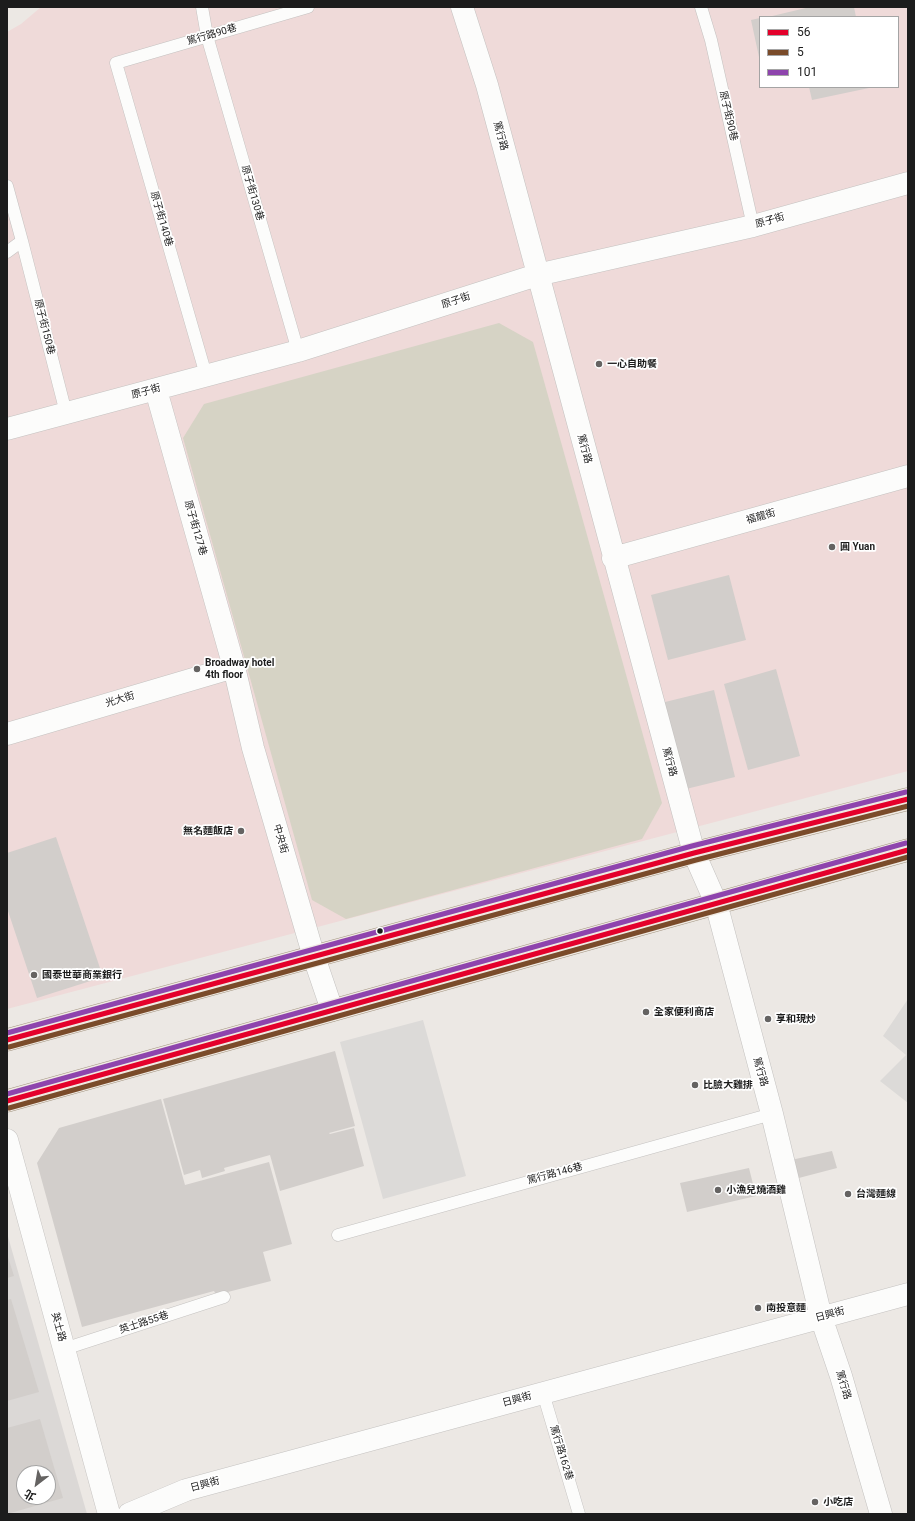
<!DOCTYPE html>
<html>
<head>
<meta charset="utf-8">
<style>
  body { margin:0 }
  #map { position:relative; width:915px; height:1521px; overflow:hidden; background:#ece8e4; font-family:Roboto,"Noto Sans TC",sans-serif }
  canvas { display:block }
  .frame { position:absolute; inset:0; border:8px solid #1c1c1c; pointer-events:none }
  .legend { position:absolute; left:759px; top:16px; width:140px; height:72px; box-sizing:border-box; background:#fff; border:1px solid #a4a4a4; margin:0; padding:5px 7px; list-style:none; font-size:12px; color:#1c1c1c }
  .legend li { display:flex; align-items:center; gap:8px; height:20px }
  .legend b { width:20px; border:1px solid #a4a4a4 }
  .north { position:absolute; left:16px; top:1465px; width:40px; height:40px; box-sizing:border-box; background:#fff; border:1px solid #a4a4a4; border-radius:50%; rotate:211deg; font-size:11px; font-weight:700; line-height:16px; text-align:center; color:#1c1c1c }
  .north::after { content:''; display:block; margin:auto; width:14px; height:18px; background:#656362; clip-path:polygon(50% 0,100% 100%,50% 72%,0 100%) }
</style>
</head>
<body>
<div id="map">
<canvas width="915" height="1521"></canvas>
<div class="frame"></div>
<ul class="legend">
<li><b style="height:5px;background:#e4002b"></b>56</li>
<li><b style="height:5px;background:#7a4b2a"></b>5</li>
<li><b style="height:5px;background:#8e44ad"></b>101</li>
</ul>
<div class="north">北</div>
</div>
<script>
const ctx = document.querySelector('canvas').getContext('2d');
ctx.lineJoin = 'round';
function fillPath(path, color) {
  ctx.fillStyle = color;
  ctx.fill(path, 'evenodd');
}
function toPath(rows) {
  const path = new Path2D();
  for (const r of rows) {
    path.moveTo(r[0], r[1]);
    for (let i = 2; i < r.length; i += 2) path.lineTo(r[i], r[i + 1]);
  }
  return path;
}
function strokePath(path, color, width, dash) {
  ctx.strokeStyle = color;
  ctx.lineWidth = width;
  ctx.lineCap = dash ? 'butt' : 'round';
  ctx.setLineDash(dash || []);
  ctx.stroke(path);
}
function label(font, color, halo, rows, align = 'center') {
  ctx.font = font + ' Roboto,"Noto Sans TC",sans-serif';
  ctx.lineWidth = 3.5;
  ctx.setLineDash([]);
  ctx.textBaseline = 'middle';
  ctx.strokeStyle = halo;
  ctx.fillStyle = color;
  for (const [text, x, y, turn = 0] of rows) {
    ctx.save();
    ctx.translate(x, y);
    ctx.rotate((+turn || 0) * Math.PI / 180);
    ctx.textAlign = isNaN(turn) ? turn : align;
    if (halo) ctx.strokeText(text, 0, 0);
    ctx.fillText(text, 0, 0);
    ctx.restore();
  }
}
const residential = toPath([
  [7,1233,87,1514,7,1514],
  [24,1473,48,1473,48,1497,24,1497]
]);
const commercial = toPath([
  [41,7,908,7,908,771,7,1009,7,32,21,24],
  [760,17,898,17,898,87,760,87]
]);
const construction = toPath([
  [499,323,533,342,662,803,642,839,346,919,312,900,183,438,204,404]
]);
const parking = toPath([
  [908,999,908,1103,880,1081,906,1055,883,1036],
  [423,1020,466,1176,383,1199,340,1042]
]);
const building = toPath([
  [810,7,854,7,856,17,768,17],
  [760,18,760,57,759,57,751,20],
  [809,87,868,87,869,88,812,100],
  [729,575,746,640,668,660,651,595],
  [776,669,800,756,748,770,724,684],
  [714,690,735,777,682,790,661,703],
  [56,837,103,977,37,998,7,908,7,853],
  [335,1051,355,1126,329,1133,330,1134,354,1128,364,1166,280,1191,270,1155,224,1168,225,1171,202,1178,200,1170,184,1175,163,1099],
  [161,1099,185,1185,269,1162,292,1244,263,1252,271,1281,216,1295,214,1291,82,1327,37,1163,59,1128],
  [832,1151,837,1168,795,1179,791,1160],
  [749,1168,756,1196,687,1212,680,1183],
  [7,1254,14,1276,7,1278],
  [11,1299,39,1392,7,1401,7,1300],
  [40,1419,63,1498,7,1514,7,1428],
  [24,1473,48,1473,48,1497,24,1497]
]);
const service = toPath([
  [202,7,207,36,298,351],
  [701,7,711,40,753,226],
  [7,186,22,241,7,252],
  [22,241,66,413],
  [206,375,116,63,308,7],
  [338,1235,772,1114],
  [64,1349,224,1297],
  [543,1393,579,1514]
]);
const minor = toPath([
  [462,7,487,85,694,853,716,903,772,1114,821,1317,841,1376,881,1514],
  [156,390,234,667,253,748,314,957,332,1010],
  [7,429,298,351,537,275,753,226,908,183],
  [613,558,908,476],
  [7,734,234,667],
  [7,1140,109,1514],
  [129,1514,186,1490,908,1294]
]);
const primary = toPath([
  [7,1040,694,853,908,799],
  [7,1101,908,850]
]);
const bus1 = toPath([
  [7,1040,694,853,908,799],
  [7,1101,908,850]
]);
const bus2 = toPath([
  [9,1047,696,860,908,806],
  [9,1108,908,857]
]);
const bus3 = toPath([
  [7,1033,692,846,906,792],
  [7,1094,906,843]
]);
const markers = [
  [599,364,4,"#656362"],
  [832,547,4,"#656362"],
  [197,669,4,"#656362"],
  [241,831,4,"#656362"],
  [380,931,3.5,"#1c1c1c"],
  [34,975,4,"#656362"],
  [646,1012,4,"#656362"],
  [768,1019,4,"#656362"],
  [695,1085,4,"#656362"],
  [718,1190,4,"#656362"],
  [848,1194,4,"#656362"],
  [758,1308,4,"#656362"],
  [815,1502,4,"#656362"]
];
const streetNames = [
  ["篤行路90巷",212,35,-16],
  ["原子街90巷",728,116,77],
  ["篤行路",500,136,75],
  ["原子街130巷",252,193,74],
  ["原子街140巷",161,219,74],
  ["原子街",770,221,-16],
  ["原子街",456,301,-18],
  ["原子街150巷",44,327,76],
  ["原子街",146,392,-15],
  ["篤行路",584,449,75],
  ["福龍街",761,517,-16],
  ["原子街127巷",195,528,74],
  ["光大街",120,700,-17],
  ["篤行路",669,762,75],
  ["中央街",280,839,74],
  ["篤行路",760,1072,74],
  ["篤行路146巷",555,1174,-15],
  ["日興街",830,1315,-15],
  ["英士路55巷",144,1323,-18],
  ["英士路",58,1327,75],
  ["篤行路",843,1385,73],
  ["日興街",517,1400,-15],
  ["篤行路162巷",561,1453,73],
  ["日興街",205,1485,-15]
];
const poiNames = [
  ["一心自助餐",607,364],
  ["圓 Yuan",840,547],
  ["Broadway hotel",205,663],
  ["4th floor",205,675],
  ["無名麵飯店",233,831,"right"],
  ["國泰世華商業銀行",42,975],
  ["全家便利商店",654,1012],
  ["享和現炒",776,1019],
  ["比臉大雞排",703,1085],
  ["小漁兒燒酒雞",726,1190],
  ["台灣麵線",856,1194],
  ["南投意麵",766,1308],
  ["小吃店",823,1502]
];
fillPath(residential, '#dbd8d6');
fillPath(commercial, '#efdad9');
fillPath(construction, '#d6d3c5');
fillPath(parking, '#dcdad8');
fillPath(building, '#d2cecb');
strokePath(service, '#c4c2c0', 13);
strokePath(minor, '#c4c2c0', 23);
strokePath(primary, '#a29481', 23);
strokePath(service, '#fcfcfb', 12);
strokePath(minor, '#fcfcfb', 22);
strokePath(primary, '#f0eae3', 22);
strokePath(bus1, '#e4002b', 5);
strokePath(bus2, '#7a4b2a', 5);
strokePath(bus3, '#8e44ad', 5);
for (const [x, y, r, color] of markers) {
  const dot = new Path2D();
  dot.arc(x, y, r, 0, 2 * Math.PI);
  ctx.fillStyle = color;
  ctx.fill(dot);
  strokePath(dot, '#fff', 1.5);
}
label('10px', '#1c1c1c', '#fff', streetNames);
label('bold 10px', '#1c1c1c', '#fff', poiNames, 'left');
</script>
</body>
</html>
